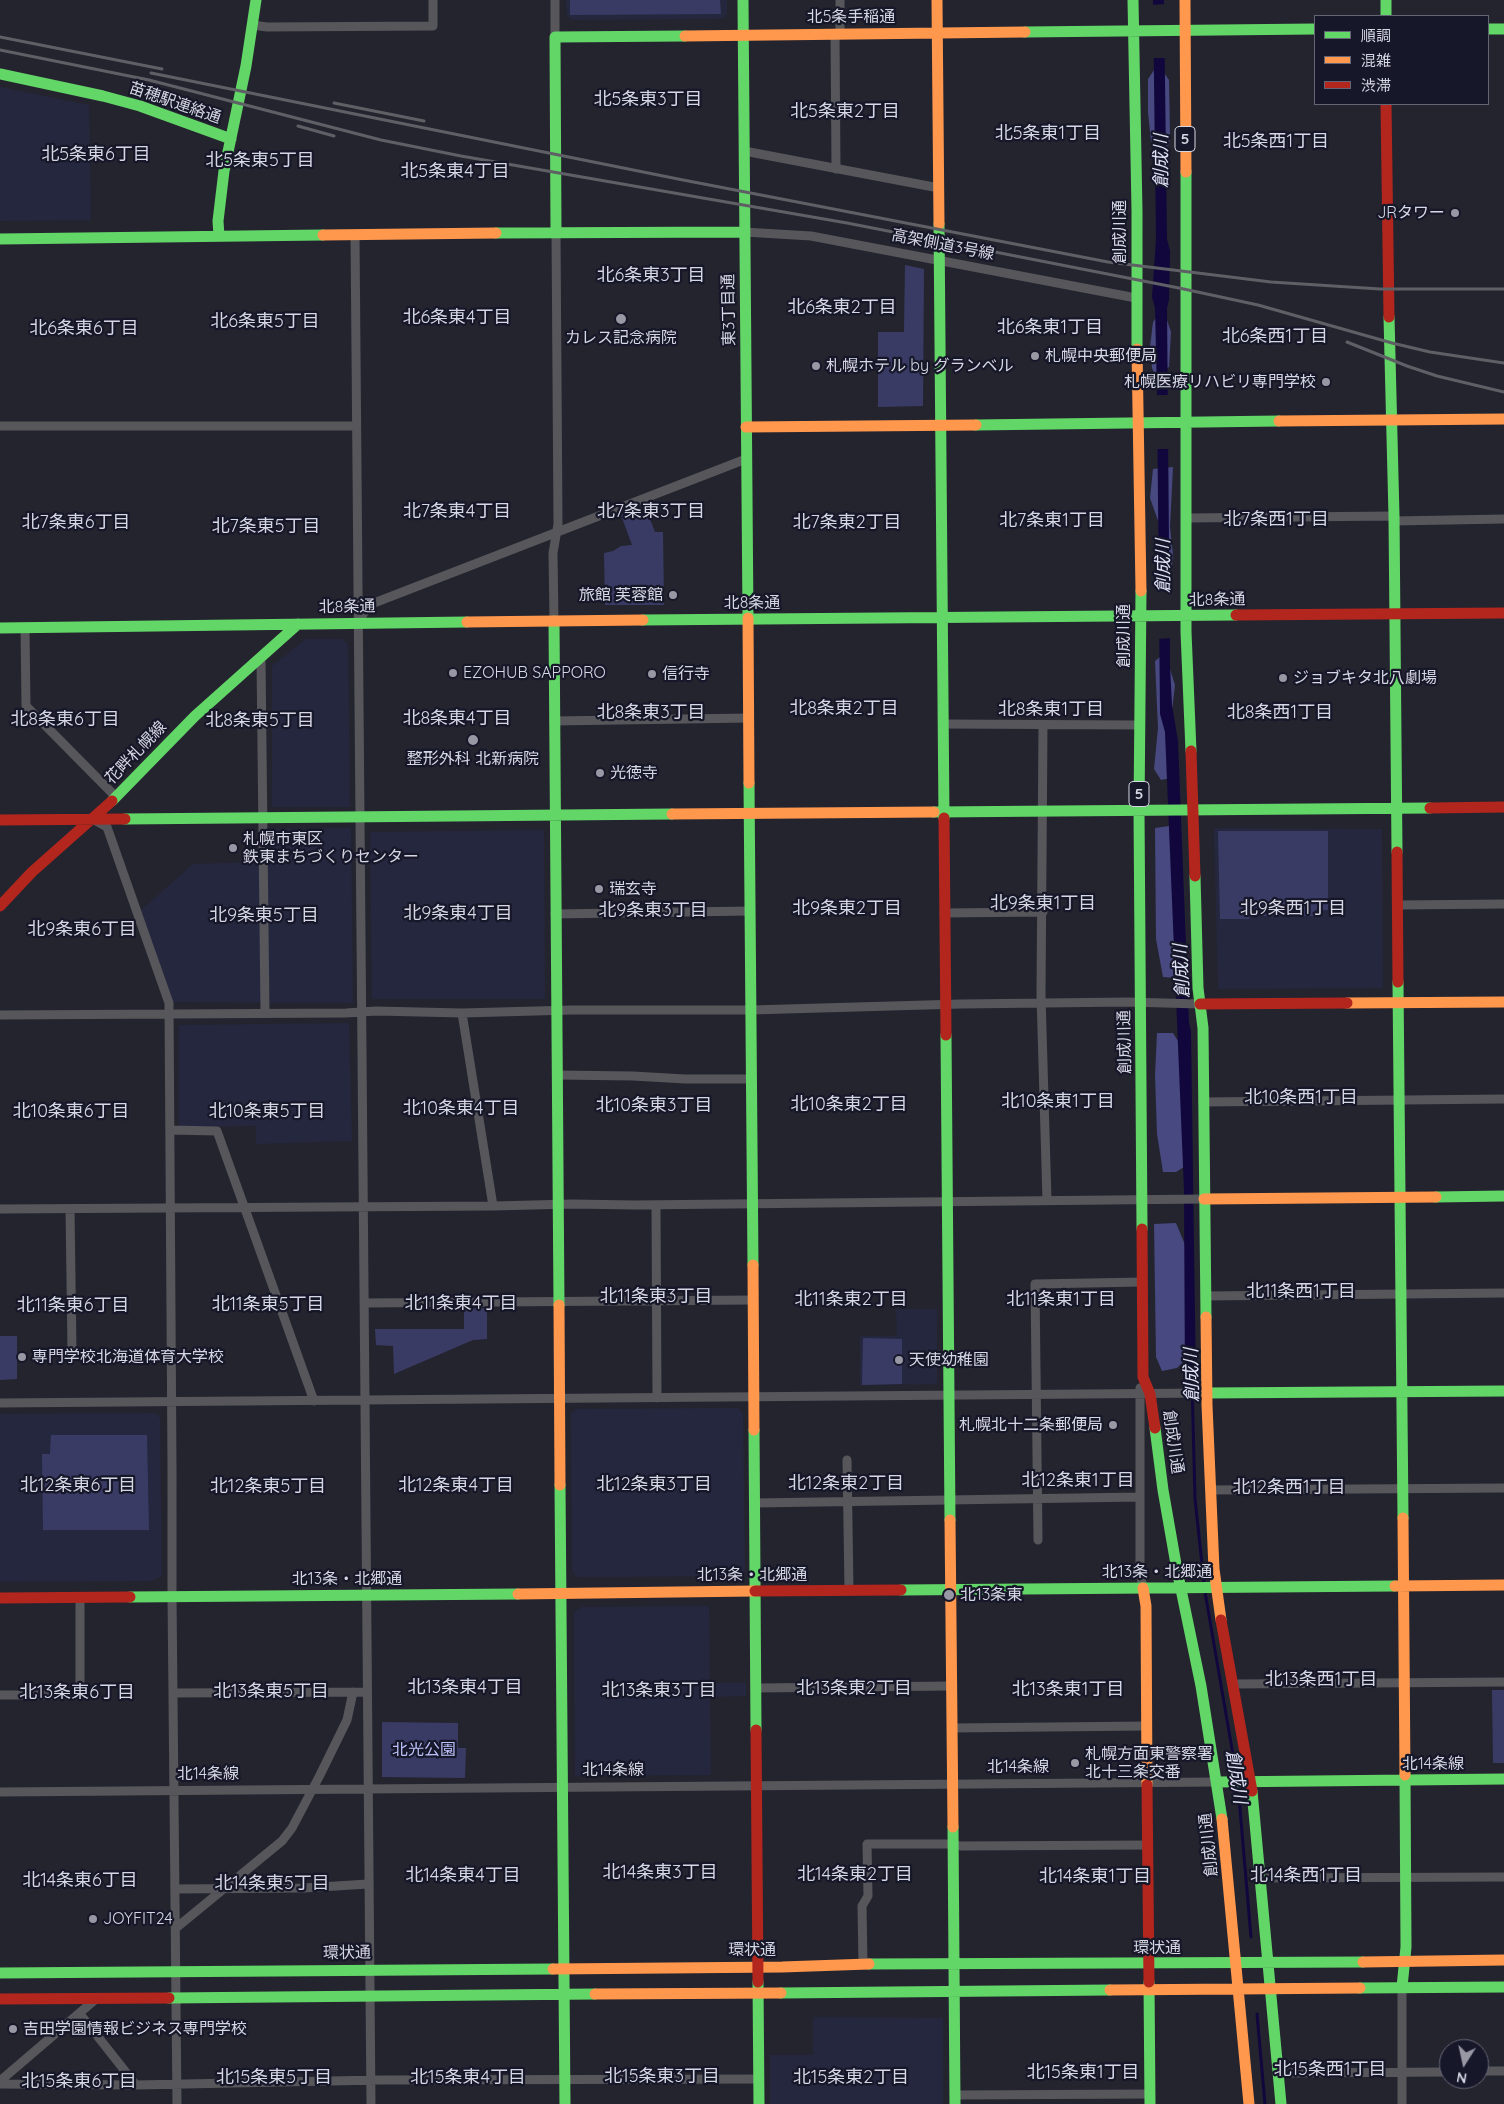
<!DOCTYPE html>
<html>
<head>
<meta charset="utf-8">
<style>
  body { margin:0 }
  #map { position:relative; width:1504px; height:2104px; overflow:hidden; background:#24242f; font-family:Quicksand,"Noto Sans JP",sans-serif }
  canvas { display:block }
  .legend { position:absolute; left:1314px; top:15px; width:175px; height:90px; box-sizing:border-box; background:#161729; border:1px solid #636474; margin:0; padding:6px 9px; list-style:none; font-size:15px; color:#d6d7e4 }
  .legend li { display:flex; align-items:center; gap:10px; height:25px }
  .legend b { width:25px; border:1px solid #636474 }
  .north { position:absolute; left:1439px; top:2039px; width:50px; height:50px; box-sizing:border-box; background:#161729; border:1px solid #636474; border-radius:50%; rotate:190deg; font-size:14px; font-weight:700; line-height:20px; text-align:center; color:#d6d7e4 }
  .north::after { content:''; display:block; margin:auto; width:18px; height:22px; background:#9898a5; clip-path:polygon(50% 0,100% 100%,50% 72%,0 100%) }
</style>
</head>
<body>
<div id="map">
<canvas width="1504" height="2104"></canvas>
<ul class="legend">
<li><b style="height:6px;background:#63d668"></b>順調</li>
<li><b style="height:6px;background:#ff974d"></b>混雑</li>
<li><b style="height:6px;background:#b3261e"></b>渋滞</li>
</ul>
<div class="north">N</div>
</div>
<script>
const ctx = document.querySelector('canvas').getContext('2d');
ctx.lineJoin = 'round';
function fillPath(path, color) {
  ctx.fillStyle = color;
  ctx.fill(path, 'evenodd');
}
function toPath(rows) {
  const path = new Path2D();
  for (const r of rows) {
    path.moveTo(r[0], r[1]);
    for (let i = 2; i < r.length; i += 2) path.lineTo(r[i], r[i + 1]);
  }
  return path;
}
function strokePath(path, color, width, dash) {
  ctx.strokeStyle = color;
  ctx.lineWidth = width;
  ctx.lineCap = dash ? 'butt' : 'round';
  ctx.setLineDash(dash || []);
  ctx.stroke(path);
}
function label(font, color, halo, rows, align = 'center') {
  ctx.font = font + ' Quicksand,"Noto Sans JP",sans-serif';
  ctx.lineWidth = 4.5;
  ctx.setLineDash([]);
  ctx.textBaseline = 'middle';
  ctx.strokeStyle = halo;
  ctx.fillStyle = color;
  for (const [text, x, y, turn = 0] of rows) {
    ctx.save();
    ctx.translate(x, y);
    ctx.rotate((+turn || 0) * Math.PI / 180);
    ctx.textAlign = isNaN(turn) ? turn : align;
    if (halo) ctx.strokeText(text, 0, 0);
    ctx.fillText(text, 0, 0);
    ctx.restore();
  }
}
const built = toPath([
  [566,0,727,0,727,14,722,19,572,20,567,16],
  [0,87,89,105,91,220,0,221],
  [306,639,342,639,348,644,350,807,272,807,272,666],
  [351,828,353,1003,172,1002,141,910,193,864,259,862,258,829],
  [1214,828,1382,829,1383,988,1218,989],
  [544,830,545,999,372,999,370,832],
  [349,1023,352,1141,256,1144,256,1126,179,1127,179,1025],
  [896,1309,937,1309,937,1384,860,1385,860,1336,897,1336],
  [738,1408,743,1413,745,1571,740,1576,577,1577,572,1572,571,1414,576,1409],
  [155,1413,160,1418,162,1576,152,1581,0,1582,0,1414],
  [709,1606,710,1683,746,1683,746,1696,710,1697,711,1775,575,1776,574,1612,581,1607],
  [813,2017,943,2018,943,2104,770,2104,770,2055,813,2055]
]);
const green = toPath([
  [570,0,720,0,721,14,570,15],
  [905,265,924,269,923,406,878,407,878,332,904,332],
  [645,506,655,532,663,532,664,605,605,605,604,553,613,551,621,546,632,545,621,515],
  [1218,831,1328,831,1328,910,1315,910,1315,916,1250,916,1249,919,1220,919],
  [487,1308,487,1339,473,1340,394,1374,393,1346,376,1345,375,1329,464,1329,464,1309],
  [0,1336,17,1336,17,1379,0,1380],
  [863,1338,902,1339,902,1384,862,1385],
  [51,1435,147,1435,149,1530,43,1530,42,1454,50,1454],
  [1492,1690,1504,1690,1504,1763,1493,1763],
  [382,1722,458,1723,458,1748,466,1748,465,1778,382,1777]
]);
const forest = toPath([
  [1158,64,1169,80,1170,133,1169,145,1163,149,1151,141,1148,113,1148,79],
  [1163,308,1171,332,1169,367,1155,375,1152,368,1150,347,1153,322],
  [1173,467,1170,527,1173,555,1172,565,1166,571,1161,529,1150,498,1153,469],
  [1165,653,1175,685,1172,711,1171,778,1161,780,1154,769,1158,728,1155,661],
  [1169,826,1180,860,1176,978,1163,977,1156,939,1155,828],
  [1157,1033,1173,1033,1188,1057,1184,1167,1176,1172,1163,1172,1157,1134,1155,1075],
  [1176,1223,1186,1247,1186,1359,1177,1368,1162,1371,1156,1357,1154,1224]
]);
const water = toPath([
  [1153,0,1164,0,1167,239,1170,251,1169,300,1167,308,1170,666,1172,705,1178,741,1189,1023,1191,1031,1196,1385,1185,1385,1184,1190,1165,732,1160,714,1157,393,1155,308,1152,297,1156,239]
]);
const pier = toPath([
  [1167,4,1168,58,1152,58,1150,5],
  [1155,395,1170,395,1171,449,1156,449],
  [1156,588,1172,588,1173,638,1157,639]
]);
const stream = toPath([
  [1192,1382,1195,1499,1204,1583],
  [1205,1592,1237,1778],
  [1238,1786,1251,1937],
  [1257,2014,1265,2104]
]);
const street = toPath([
  [555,0,555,37],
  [840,0,840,34],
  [252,25,267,27,433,26,433,0],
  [835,34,836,169],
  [744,151,939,188],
  [744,232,811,236,1136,298],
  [355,235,371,2104],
  [0,426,356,426],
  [1187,518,1394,516],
  [1394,521,1504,519],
  [360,620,367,607,374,603,746,459],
  [554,621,553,553,558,524,556,232],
  [25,628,26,706,116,797],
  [261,659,265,1013],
  [554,721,749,718],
  [944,724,1140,725],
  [1043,725,1041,995,1047,1201],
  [96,821,107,827,169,1003,172,1467,172,1596,177,2104],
  [1397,905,1504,904],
  [944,913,1043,912],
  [555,914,750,911],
  [462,1013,493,1206],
  [0,1015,346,1013,376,1011,462,1013,572,1010,751,1010,961,1004,1128,1002,1200,1004],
  [557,1075,633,1076,685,1079,752,1079],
  [1203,1102,1504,1099],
  [170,1130,217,1131,314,1401],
  [656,1205,657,1398],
  [0,1209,493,1206,572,1204,635,1205,1204,1199],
  [70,1209,72,1351],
  [1205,1296,1504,1293],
  [365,1303,753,1300],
  [1140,1388,1140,1571,1143,1588],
  [0,1403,1207,1393],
  [847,1460,849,1590],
  [1210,1490,1504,1488],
  [755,1503,1140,1497],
  [1038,1540,1035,1284,1143,1282],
  [1234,1684,1504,1682],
  [757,1688,951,1686],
  [173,1693,367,1692],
  [0,1695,80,1695,80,1597],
  [952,1728,1146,1726],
  [0,1792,1217,1782],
  [1261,1878,1504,1877],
  [175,1889,304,1888,368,1884],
  [176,1928,282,1841,292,1828,320,1775,347,1720,353,1692],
  [863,1964,862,1906,868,1896,867,1844,947,1844,961,1846,1147,1845],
  [80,2014,136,2085],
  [1479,2071,1504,2071],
  [1278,2073,1449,2072],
  [0,2081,97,1998],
  [0,2084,136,2085,380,2080,759,2079],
  [955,2095,1150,2094],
  [1402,2104,1402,1987]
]);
const fast = toPath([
  [743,0,748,618],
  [1133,0,1137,211,1137,349],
  [1386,0,1386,16],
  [1488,29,1504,29],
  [1025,32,1315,29],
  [0,74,103,96,140,106,231,139],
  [1186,172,1186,632,1191,751],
  [939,224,944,818],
  [556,232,555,37,685,36],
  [496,233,744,232],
  [219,236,218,221,224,171,246,66,256,0],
  [0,239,323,235],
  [1389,317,1394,516,1397,852],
  [976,425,1279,421],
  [1141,591,1139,810,1142,1229],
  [643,620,1236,615],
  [554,621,559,1305],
  [0,628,467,622],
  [749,783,753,1265],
  [112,801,195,716,298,624],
  [934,812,1430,808],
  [125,819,672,814],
  [1195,876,1198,988,1203,1028,1206,1317],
  [1398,982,1403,1518],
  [946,1035,950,1520],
  [1436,1197,1504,1196],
  [1207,1393,1504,1391],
  [1155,1428,1163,1490,1177,1570,1201,1686,1222,1819],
  [754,1430,756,1730],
  [560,1485,565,2104],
  [901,1590,1395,1586],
  [130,1597,518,1594],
  [1217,1782,1504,1779],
  [1252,1791,1281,2104],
  [953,1827,955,2104],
  [869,1964,1363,1962],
  [0,1973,553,1969],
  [758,1982,759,2104],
  [1149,1982,1150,2104],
  [1402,1987,1406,1947,1405,1775],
  [1360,1988,1504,1987],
  [781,1993,1110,1990],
  [169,1998,595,1994]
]);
const slow = toPath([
  [937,0,939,224],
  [1185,0,1186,172],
  [685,36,1025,32],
  [323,235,496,233],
  [1137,349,1141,591],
  [1279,421,1504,419],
  [746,427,976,425],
  [748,618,749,783],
  [467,622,643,620],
  [672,814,934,812],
  [1347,1003,1504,1002],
  [1204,1199,1436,1197],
  [753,1265,754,1430],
  [559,1305,560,1485],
  [1206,1317,1207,1405,1214,1569,1221,1620],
  [1403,1518,1405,1775],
  [950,1520,953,1827],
  [1395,1586,1504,1585],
  [1143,1588,1146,1606,1147,1785],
  [518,1594,755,1591],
  [1222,1819,1249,2104],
  [1363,1962,1504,1960],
  [553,1969,782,1967,869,1964],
  [1110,1990,1360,1988],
  [595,1994,781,1993]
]);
const jam = toPath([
  [1386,104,1389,317],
  [1236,615,1504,613],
  [1191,751,1195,876],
  [1430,808,1504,807],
  [944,818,946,1035],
  [0,820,125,819],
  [1397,852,1398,982],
  [0,906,32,872,112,801],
  [1200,1004,1347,1003],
  [1142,1229,1143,1377,1150,1394,1155,1428],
  [755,1591,901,1590],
  [0,1598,130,1597],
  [1221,1620,1252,1791],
  [756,1730,758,1982],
  [1147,1785,1149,1982],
  [0,1999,169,1998]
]);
const rail = toPath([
  [0,37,162,69],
  [0,50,149,80,381,140,461,156,847,223,1179,288,1258,305,1392,343,1430,352,1504,363],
  [151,73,678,179,1108,262,1271,282,1380,289,1504,289],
  [334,103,424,121],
  [298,126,334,136],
  [1347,342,1407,366,1437,376,1504,392]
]);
const markers = [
  [1455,213,5,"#9898a5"],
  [621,319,6,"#9898a5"],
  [1035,356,5,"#9898a5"],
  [816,366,5,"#9898a5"],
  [1326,382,5,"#9898a5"],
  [673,595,5,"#9898a5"],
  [453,673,5,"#9898a5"],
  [652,674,5,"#9898a5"],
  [1283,678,5,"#9898a5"],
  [473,740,6,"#9898a5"],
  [600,773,5,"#9898a5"],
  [233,848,5,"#9898a5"],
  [599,889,5,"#9898a5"],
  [22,1357,5,"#9898a5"],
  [899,1360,5,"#9898a5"],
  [1113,1425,5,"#9898a5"],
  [949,1595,6,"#9898a5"],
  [1075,1763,5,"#9898a5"],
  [93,1919,5,"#9898a5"],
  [13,2029,5,"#9898a5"]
];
const shields = [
  [1185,139,20],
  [1139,794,20]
];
const shieldNames = [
  ["5",1185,139],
  ["5",1139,794]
];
const streetNames = [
  ["北5条手稲通",851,17],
  ["苗穂駅連絡通",175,103,19],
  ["創成川通",1120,232,-90],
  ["高架側道3号線",943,245,11],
  ["東3丁目通",729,310,-91],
  ["北8条通",1217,600,-1],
  ["北8条通",752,603],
  ["北8条通",347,607,-1],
  ["創成川通",1124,636,-90],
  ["花畔札幌線",136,753,-46],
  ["創成川通",1125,1042,-91],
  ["創成川通",1173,1442,82],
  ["北13条・北郷通",1157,1572],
  ["北13条・北郷通",752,1575],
  ["北13条・北郷通",347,1579],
  ["北14条線",1433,1764],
  ["北14条線",1018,1767],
  ["北14条線",613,1770],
  ["北14条線",208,1774],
  ["創成川通",1209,1845,-96],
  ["環状通",1157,1948],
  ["環状通",752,1950],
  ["環状通",347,1953,-1]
];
const poiNames = [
  ["JRタワー",1445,213,"right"],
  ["カレス記念病院",621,338,"center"],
  ["札幌中央郵便局",1045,356],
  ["札幌ホテル by グランベル",826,366],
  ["札幌医療リハビリ専門学校",1316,382,"right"],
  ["旅館 芙蓉館",663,595,"right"],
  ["EZOHUB SAPPORO",463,673],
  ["信行寺",662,674],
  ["ジョブキタ北八劇場",1293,678],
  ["整形外科 北新病院",473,759,"center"],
  ["光徳寺",610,773],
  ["札幌市東区",243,839],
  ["鉄東まちづくりセンター",243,857],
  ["瑞玄寺",609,889],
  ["専門学校北海道体育大学校",32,1357],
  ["天使幼稚園",909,1360],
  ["札幌北十二条郵便局",1103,1425,"right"],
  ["北13条東",960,1595],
  ["札幌方面東警察署",1085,1754],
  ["北十三条交番",1085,1772],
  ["JOYFIT24",103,1919],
  ["吉田学園情報ビジネス専門学校",23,2029]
];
const parkNames = [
  ["北光公園",424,1750]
];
const neighbourhoodNames = [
  ["北5条東3丁目",648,100],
  ["北5条東2丁目",845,112],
  ["北5条東1丁目",1048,134],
  ["北5条西1丁目",1276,142],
  ["北5条東6丁目",96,155],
  ["北5条東5丁目",260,161],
  ["北5条東4丁目",455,172],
  ["北6条東3丁目",651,276],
  ["北6条東2丁目",842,308],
  ["北6条東4丁目",457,318],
  ["北6条東5丁目",265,322],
  ["北6条東1丁目",1050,328],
  ["北6条東6丁目",84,329],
  ["北6条西1丁目",1275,337],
  ["北7条東4丁目",457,512],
  ["北7条東3丁目",651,512],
  ["北7条西1丁目",1276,520],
  ["北7条東1丁目",1052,521],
  ["北7条東6丁目",76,523],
  ["北7条東2丁目",847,523],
  ["北7条東5丁目",266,527],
  ["北8条東2丁目",844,709],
  ["北8条東1丁目",1051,710],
  ["北8条東3丁目",651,713],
  ["北8条西1丁目",1280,713],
  ["北8条東4丁目",457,719],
  ["北8条東6丁目",65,720],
  ["北8条東5丁目",260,721],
  ["北9条東1丁目",1043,904],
  ["北9条東2丁目",847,909],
  ["北9条西1丁目",1293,909],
  ["北9条東3丁目",653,911],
  ["北9条東4丁目",458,914],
  ["北9条東5丁目",264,916],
  ["北9条東6丁目",82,930],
  ["北10条西1丁目",1301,1098],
  ["北10条東1丁目",1058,1102],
  ["北10条東2丁目",849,1105],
  ["北10条東3丁目",654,1106],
  ["北10条東4丁目",461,1109],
  ["北10条東6丁目",71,1112],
  ["北10条東5丁目",267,1112],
  ["北11条西1丁目",1301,1292],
  ["北11条東3丁目",656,1297],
  ["北11条東2丁目",851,1300],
  ["北11条東1丁目",1061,1300],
  ["北11条東4丁目",461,1304],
  ["北11条東5丁目",268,1305],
  ["北11条東6丁目",73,1306],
  ["北12条東1丁目",1078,1481],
  ["北12条東2丁目",846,1484],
  ["北12条東3丁目",654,1485],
  ["北12条東6丁目",78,1486],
  ["北12条東4丁目",456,1486],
  ["北12条東5丁目",268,1487],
  ["北12条西1丁目",1289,1488],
  ["北13条西1丁目",1321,1680],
  ["北13条東4丁目",465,1688],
  ["北13条東2丁目",854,1689],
  ["北13条東1丁目",1068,1690],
  ["北13条東3丁目",659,1691],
  ["北13条東5丁目",271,1692],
  ["北13条東6丁目",77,1693],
  ["北14条東3丁目",660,1873],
  ["北14条東2丁目",855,1875],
  ["北14条東4丁目",463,1876],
  ["北14条西1丁目",1306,1876],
  ["北14条東1丁目",1095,1877],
  ["北14条東6丁目",80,1881],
  ["北14条東5丁目",272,1884],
  ["北15条西1丁目",1330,2070],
  ["北15条東1丁目",1083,2073],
  ["北15条東3丁目",662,2077],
  ["北15条東5丁目",274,2078],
  ["北15条東4丁目",468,2078],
  ["北15条東2丁目",851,2078],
  ["北15条東6丁目",79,2082]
];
const waterNames = [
  ["創成川",1162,161,-90],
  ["創成川",1164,566,-90],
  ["創成川",1182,971,-93],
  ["創成川",1192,1375,-91],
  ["創成川",1236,1777,81]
];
fillPath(built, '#25273e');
fillPath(green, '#3a3b65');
fillPath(forest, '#474980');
fillPath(water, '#11073c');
fillPath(pier, '#24242f');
strokePath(stream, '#11073c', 3);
strokePath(street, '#56565b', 9);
strokePath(fast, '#63d668', 11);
strokePath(slow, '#ff974d', 11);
strokePath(jam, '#b3261e', 11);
strokePath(rail, '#5f6065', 3);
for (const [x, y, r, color] of markers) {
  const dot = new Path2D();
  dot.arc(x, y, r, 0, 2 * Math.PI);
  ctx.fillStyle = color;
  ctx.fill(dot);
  strokePath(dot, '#161729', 2);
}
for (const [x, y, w] of shields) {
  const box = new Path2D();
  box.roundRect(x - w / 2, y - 12.5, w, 25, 4);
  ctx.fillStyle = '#161729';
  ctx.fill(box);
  strokePath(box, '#d6d7e4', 1);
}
label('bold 15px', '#d6d7e4', null, shieldNames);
label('16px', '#d6d7e4', '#161729', streetNames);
label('16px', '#d6d7e4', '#161729', poiNames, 'left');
label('16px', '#bcc1f9', '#161729', parkNames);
label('18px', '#d6d7e4', '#161729', neighbourhoodNames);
label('italic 18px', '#e0e2f6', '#161729', waterNames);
</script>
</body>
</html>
